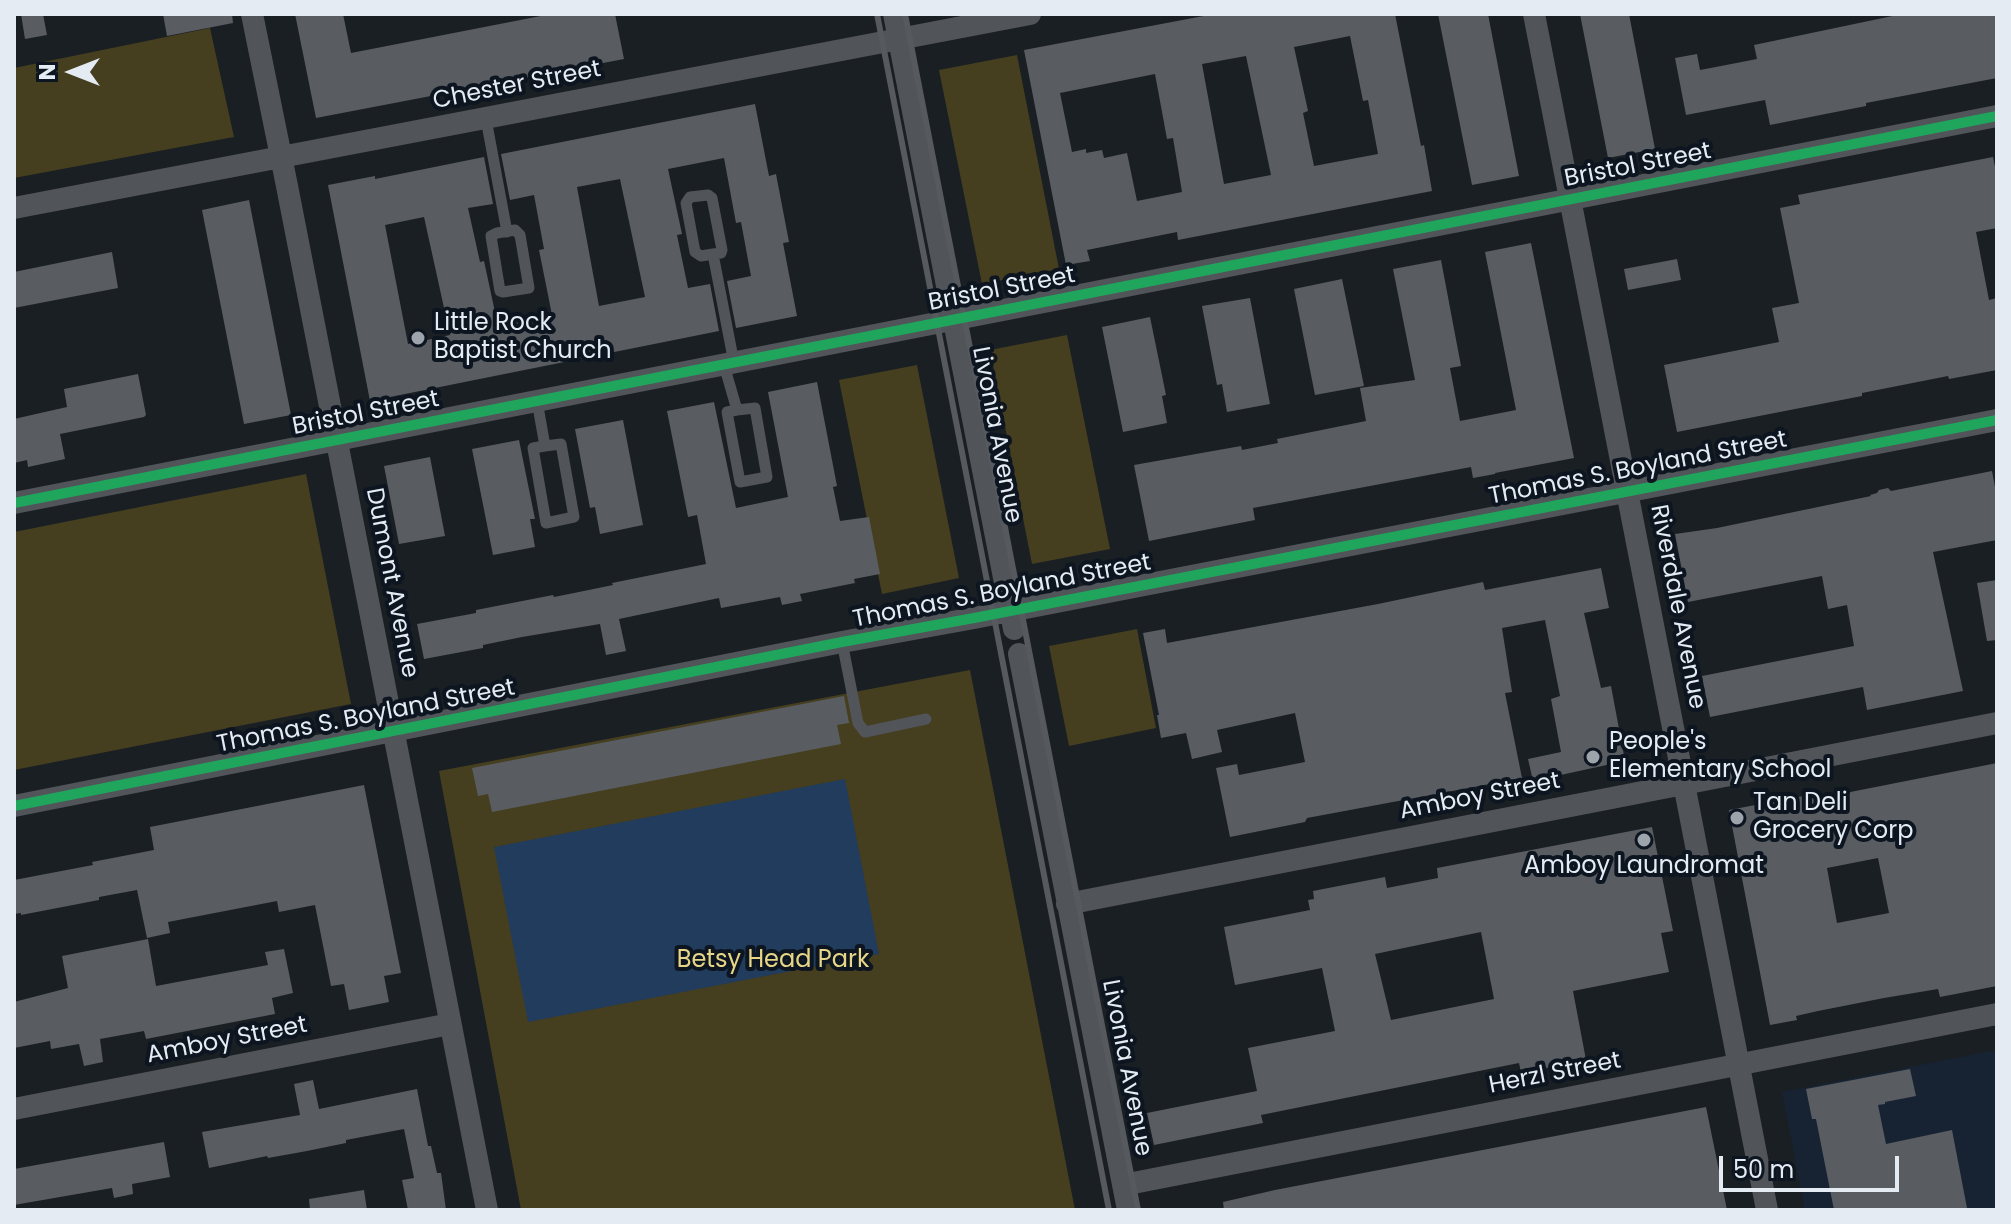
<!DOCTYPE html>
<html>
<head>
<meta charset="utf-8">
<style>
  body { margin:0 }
  #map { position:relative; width:2011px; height:1224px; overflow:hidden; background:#1a1f24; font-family:Poppins,sans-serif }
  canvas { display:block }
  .frame { position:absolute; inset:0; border:16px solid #e4ebf3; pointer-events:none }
  .north { position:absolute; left:32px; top:32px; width:80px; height:80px; -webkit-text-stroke:6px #0c1520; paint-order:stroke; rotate:270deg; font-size:22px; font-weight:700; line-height:32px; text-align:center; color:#e4ebf3 }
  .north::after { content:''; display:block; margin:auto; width:28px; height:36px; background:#e4ebf3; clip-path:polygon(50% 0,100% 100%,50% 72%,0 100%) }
  .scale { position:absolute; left:1719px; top:1156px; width:180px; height:36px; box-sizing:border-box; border:4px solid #e4ebf3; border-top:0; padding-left:10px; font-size:24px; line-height:28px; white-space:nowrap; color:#e4ebf3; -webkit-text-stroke:6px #0c1520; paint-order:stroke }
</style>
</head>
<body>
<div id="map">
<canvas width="2011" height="1224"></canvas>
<div class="frame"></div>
<div class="north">N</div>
<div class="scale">50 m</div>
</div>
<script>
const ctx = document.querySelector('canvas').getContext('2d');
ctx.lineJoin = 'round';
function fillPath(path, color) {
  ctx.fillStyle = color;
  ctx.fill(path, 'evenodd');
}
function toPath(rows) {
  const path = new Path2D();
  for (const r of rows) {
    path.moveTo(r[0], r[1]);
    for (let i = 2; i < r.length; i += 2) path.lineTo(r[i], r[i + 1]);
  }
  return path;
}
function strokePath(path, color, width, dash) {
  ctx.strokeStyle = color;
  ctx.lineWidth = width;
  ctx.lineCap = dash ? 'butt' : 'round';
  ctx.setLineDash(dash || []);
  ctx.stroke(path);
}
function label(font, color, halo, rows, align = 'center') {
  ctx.font = font + ' Poppins,sans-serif';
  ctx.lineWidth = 8;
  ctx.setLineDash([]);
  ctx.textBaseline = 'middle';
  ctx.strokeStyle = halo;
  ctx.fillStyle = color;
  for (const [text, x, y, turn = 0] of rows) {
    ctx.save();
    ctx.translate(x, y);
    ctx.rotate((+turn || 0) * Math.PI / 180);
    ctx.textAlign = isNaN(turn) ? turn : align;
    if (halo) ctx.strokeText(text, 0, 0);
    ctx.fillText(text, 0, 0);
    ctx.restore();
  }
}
const built = toPath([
  [1997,1050,1997,1210,1805,1210,1782,1092]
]);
const green = toPath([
  [210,28,234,137,14,178,14,68],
  [1017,55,1059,269,982,284,939,70],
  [1067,335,1110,549,1032,564,990,350],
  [917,365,959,578,882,594,839,380],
  [306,474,351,704,14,770,14,532],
  [1137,629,1156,728,1069,746,1049,646],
  [970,670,1075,1210,521,1210,439,771]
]);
const water = toPath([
  [845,779,879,954,528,1022,494,847]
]);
const building = toPath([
  [21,14,43,14,47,35,25,39],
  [163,14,232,14,233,23,167,36],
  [295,14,343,14,351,53,551,14,615,14,624,59,316,118],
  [1214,14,1395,14,1421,146,1424,145,1432,191,1178,240,1177,232,1087,250,1090,261,1066,265,1024,50],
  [1350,36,1363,101,1368,100,1378,154,1314,166,1303,113,1308,111,1294,47],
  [1246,56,1271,175,1224,184,1202,64],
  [1155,74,1167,139,1173,138,1182,192,1137,201,1127,153,1104,158,1102,150,1086,153,1086,149,1072,152,1060,93],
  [1438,14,1488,14,1519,176,1472,185],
  [1580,14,1629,14,1655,149,1608,158],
  [1902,14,1997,14,1997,78,1866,103,1866,106,1770,125,1765,100,1686,115,1675,58,1697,54,1700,70,1721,66,1757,59,1754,45],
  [755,104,769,176,776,174,789,242,783,243,797,316,736,328,727,281,751,276,741,222,736,223,724,158,668,169,682,234,677,235,688,288,710,284,719,331,370,401,328,185,375,176,375,179,484,157,493,204,468,208,480,262,484,261,498,326,552,315,539,250,544,249,534,195,510,200,501,154],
  [620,179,645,297,599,306,577,187],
  [424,217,450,335,408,344,385,225],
  [1993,157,1997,177,1997,228,1976,232,1989,300,1997,298,1997,370,1949,379,1948,376,1862,393,1862,396,1677,432,1664,365,1779,342,1772,308,1799,303,1780,208,1800,204,1798,195],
  [249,200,291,415,244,424,202,210],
  [1531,243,1574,458,1495,473,1495,474,1473,478,1471,467,1253,508,1255,520,1149,541,1134,465,1241,446,1242,450,1278,443,1277,439,1366,421,1360,388,1415,380,1393,269,1441,260,1461,366,1450,368,1460,421,1516,410,1485,252],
  [112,252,118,288,14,308,14,272],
  [1677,259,1681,280,1628,290,1624,269],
  [1342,279,1364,386,1315,395,1294,289],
  [1250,298,1270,404,1227,412,1222,384,1217,385,1202,306],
  [1150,317,1166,395,1162,396,1167,423,1123,432,1102,327],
  [138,374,146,415,144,417,60,434,65,459,28,467,27,460,14,463,14,419,67,407,64,389],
  [817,382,837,486,833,487,840,521,869,517,880,574,854,579,855,583,800,594,802,601,782,605,780,597,721,608,719,598,619,619,626,651,606,655,600,624,522,637,483,645,483,648,424,659,417,624,476,613,476,610,553,595,554,597,574,593,613,585,612,583,706,564,697,515,688,517,667,411,714,402,736,508,788,497,768,392],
  [623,420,643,525,600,534,595,507,590,508,575,429],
  [519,440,535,519,530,519,535,547,493,555,472,449],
  [430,457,445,536,399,544,384,466],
  [1992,471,1997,498,1997,540,1933,552,1963,691,1867,710,1863,687,1710,717,1702,676,1854,646,1847,605,1828,609,1822,576,1688,602,1675,534,1717,528,1871,496,1870,495,1877,493,1879,490,1888,488,1891,491],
  [1601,568,1609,608,1584,613,1601,688,1611,686,1625,761,1533,781,1528,759,1561,752,1551,699,1560,696,1545,620,1502,628,1512,692,1505,693,1522,778,1307,818,1305,822,1230,837,1216,768,1237,764,1239,775,1305,762,1295,713,1217,730,1222,752,1192,759,1186,733,1161,738,1157,715,1159,715,1143,633,1165,629,1167,643,1378,604,1483,582,1485,590],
  [1997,580,1997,640,1987,641,1977,583],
  [844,696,849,723,837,725,841,744,492,812,488,794,478,796,472,768],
  [1997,763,1997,986,1940,997,1938,989,1884,998,1818,1011,1796,1016,1797,1020,1770,1025,1729,810,1814,794,1815,799],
  [1878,858,1889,913,1837,923,1827,868],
  [364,785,401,973,384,976,389,1002,349,1010,344,984,331,986,315,905,279,912,277,901,168,922,170,933,147,938,137,890,99,897,99,900,21,915,21,913,14,914,14,880,93,865,92,862,154,850,150,827],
  [1652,827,1673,931,1661,933,1669,972,1573,991,1586,1060,1521,1073,1519,1063,1499,1067,1261,1115,1263,1123,1154,1145,1147,1113,1257,1091,1248,1048,1335,1031,1322,968,1235,985,1224,927,1310,910,1308,900,1314,899,1313,891,1385,877,1387,888,1438,878,1437,868],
  [1481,932,1494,999,1391,1020,1375,954],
  [148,939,156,986,268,965,265,952,284,949,293,993,272,998,275,1014,146,1039,144,1031,100,1039,103,1062,84,1066,79,1044,51,1049,50,1041,14,1048,14,1002,68,988,62,956],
  [1910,1069,1916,1096,1885,1102,1885,1104,1878,1105,1886,1144,1952,1130,1967,1208,1957,1210,1834,1210,1816,1119,1812,1119,1806,1089],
  [313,1080,319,1109,417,1089,428,1146,431,1146,437,1173,441,1173,446,1210,408,1210,402,1180,414,1178,404,1129,346,1140,346,1143,307,1151,268,1158,267,1156,209,1168,202,1132,300,1115,294,1084],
  [1706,1107,1727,1210,1224,1210,1223,1202,1275,1190],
  [164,1142,170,1177,132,1184,133,1194,114,1198,112,1188,14,1205,14,1169],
  [364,1190,367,1210,310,1210,309,1199]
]);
const lane = toPath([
  [486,119,507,232],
  [515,230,520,235,529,288,503,292,500,291,491,236,497,233,515,230],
  [713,254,721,253,722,250,712,198,708,195,690,197,686,203,695,252,701,256,713,254,734,363],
  [724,365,737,410,727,412,740,482,767,477,755,408,737,410],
  [537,401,545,446,533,448,546,523,574,517,561,444,545,446],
  [842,642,858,723,865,732,926,719]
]);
const street = toPath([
  [252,14,287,186,487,1210],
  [894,14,1014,629],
  [1534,14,1767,1210],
  [14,208,1030,14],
  [14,503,1997,116],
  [1019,654,1128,1210],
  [14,806,842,642,974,618,1997,420],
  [1067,904,1997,723],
  [14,1109,450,1024],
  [1123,1185,1997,1014]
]);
const rail = toPath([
  [877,14,1109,1210],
  [905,14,1138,1210]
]);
const cycleway = toPath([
  [14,503,1997,116],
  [14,806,842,642,974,618,1997,420]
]);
const markers = [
  [418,338,8,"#9da4ab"],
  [1593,757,8,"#9da4ab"],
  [1737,818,8,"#9da4ab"],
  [1644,840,8,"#9da4ab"]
];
const streetNames = [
  ["Chester Street",517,86,-11],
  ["Bristol Street",1638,166,-11],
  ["Bristol Street",1002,290,-11],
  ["Bristol Street",366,414,-11],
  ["Livonia Avenue",996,435,79],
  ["Thomas S. Boyland Street",1638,469,-11],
  ["Dumont Avenue",391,583,79],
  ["Thomas S. Boyland Street",1002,592,-11],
  ["Riverdale Avenue",1677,607,79],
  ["Thomas S. Boyland Street",366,717,-11],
  ["Amboy Street",1480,797,-11],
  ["Amboy Street",227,1041,-11],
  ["Livonia Avenue",1126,1068,79],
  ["Herzl Street",1555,1074,-11]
];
const poiNames = [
  ["Little Rock",434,324],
  ["Baptist Church",434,352],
  ["People's",1609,743],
  ["Elementary School",1609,771],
  ["Tan Deli",1753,804],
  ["Grocery Corp",1753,832],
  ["Amboy Laundromat",1644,867,"center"]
];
const parkNames = [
  ["Betsy Head Park",773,961]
];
fillPath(built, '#172333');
fillPath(green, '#453e1f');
fillPath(water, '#213c5c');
fillPath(building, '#595d62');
strokePath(lane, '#515459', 11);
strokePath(street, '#515459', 22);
strokePath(rail, '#565a5e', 6);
strokePath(cycleway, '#20a55d', 10);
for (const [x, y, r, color] of markers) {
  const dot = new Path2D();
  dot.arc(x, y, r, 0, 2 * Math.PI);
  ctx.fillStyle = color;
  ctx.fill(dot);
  strokePath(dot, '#0c1520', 3);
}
label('24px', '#e4ebf3', '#0c1520', streetNames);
label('24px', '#e4ebf3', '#0c1520', poiNames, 'left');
label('24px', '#e7d688', '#0c1520', parkNames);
</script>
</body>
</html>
